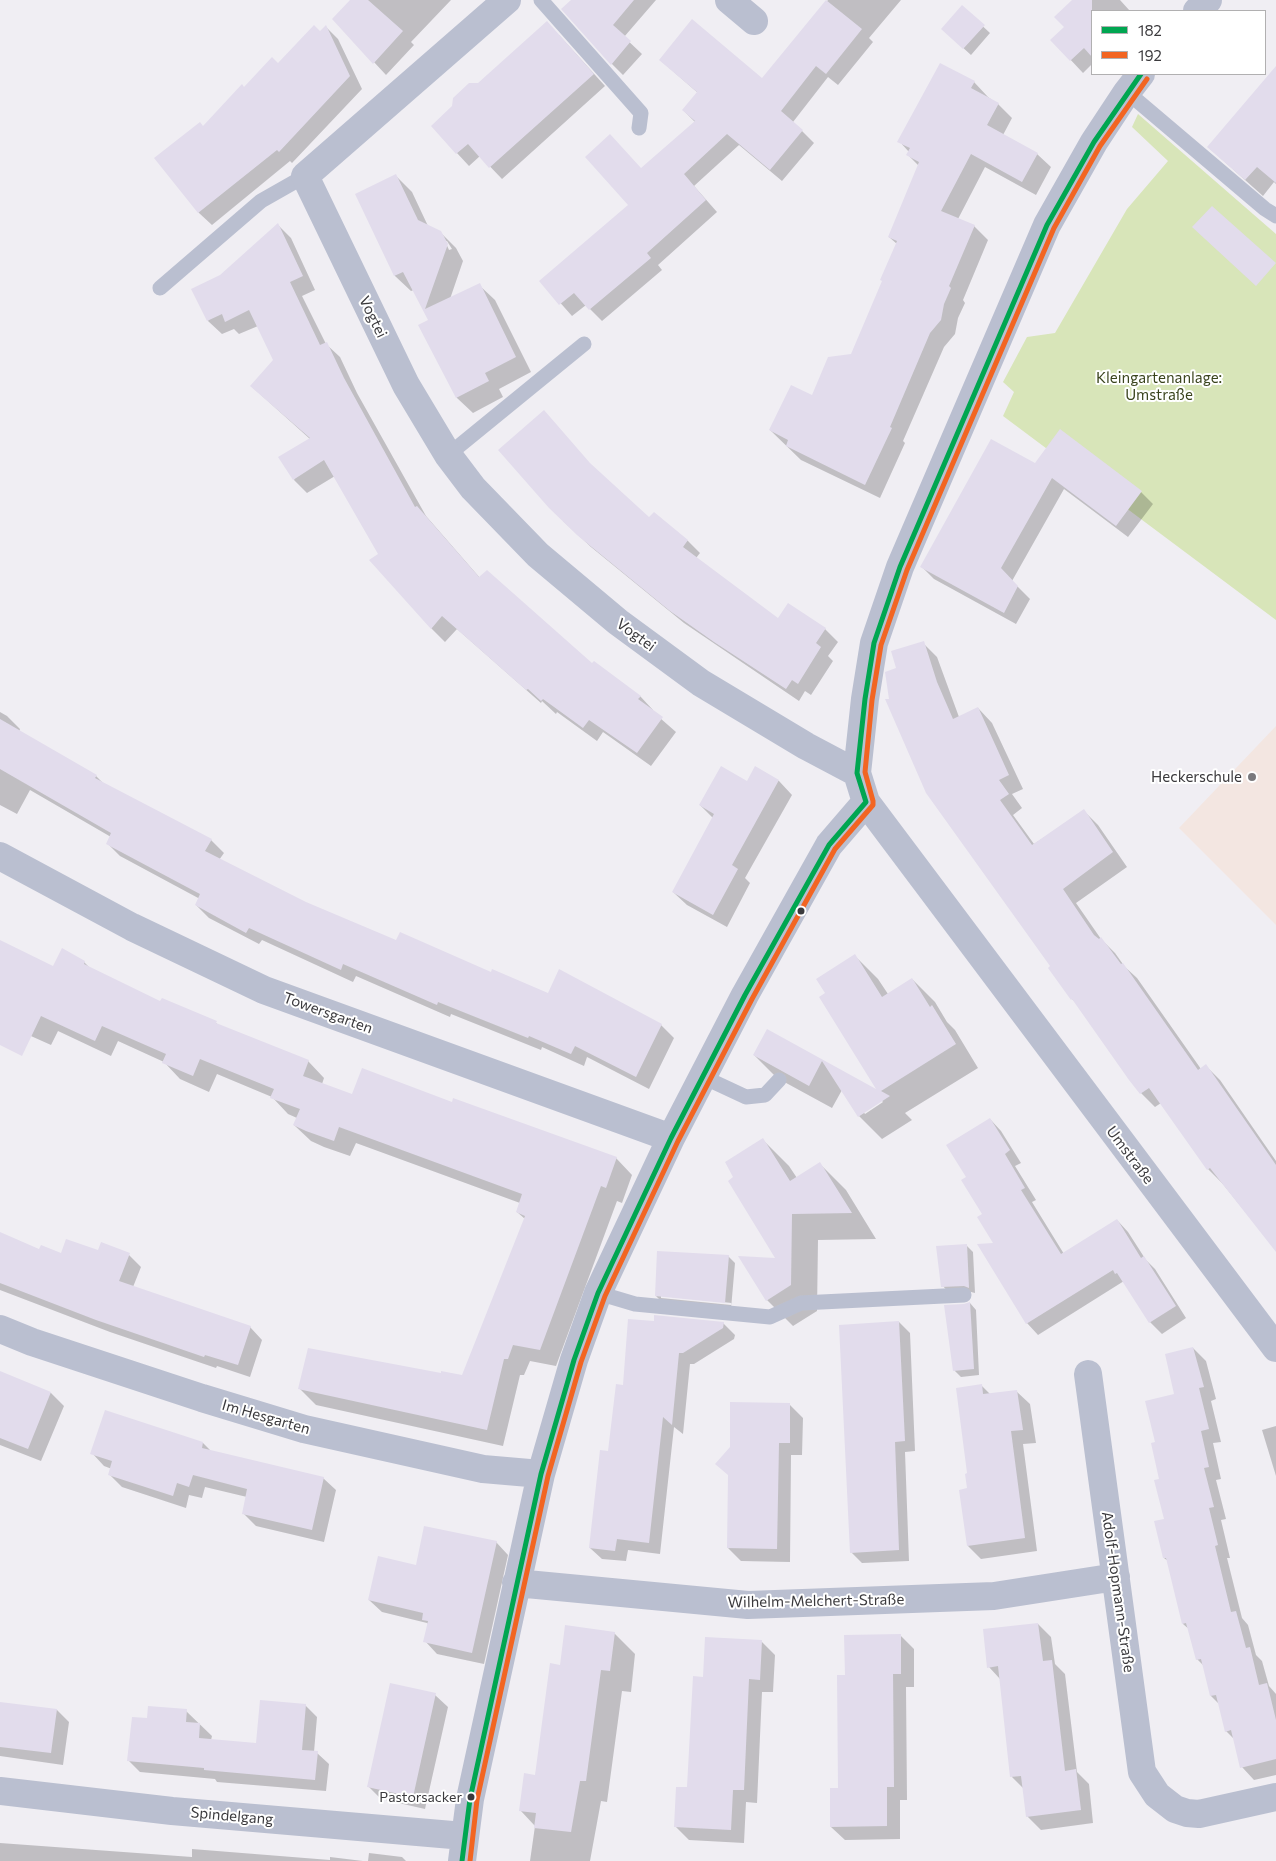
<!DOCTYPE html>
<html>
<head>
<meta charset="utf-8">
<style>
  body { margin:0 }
  #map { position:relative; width:1276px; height:1861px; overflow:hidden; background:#f0eef3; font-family:Commissioner,sans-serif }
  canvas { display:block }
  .legend { position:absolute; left:1091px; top:10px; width:175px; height:65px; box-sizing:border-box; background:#fff; border:1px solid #b1b0b1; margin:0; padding:6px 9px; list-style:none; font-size:15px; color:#3b3a3d }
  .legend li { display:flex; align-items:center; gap:10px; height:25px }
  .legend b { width:25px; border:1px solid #b1b0b1 }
</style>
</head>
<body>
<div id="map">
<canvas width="1276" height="1861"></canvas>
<ul class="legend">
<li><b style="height:6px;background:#00a651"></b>182</li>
<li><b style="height:6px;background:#f26522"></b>192</li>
</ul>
</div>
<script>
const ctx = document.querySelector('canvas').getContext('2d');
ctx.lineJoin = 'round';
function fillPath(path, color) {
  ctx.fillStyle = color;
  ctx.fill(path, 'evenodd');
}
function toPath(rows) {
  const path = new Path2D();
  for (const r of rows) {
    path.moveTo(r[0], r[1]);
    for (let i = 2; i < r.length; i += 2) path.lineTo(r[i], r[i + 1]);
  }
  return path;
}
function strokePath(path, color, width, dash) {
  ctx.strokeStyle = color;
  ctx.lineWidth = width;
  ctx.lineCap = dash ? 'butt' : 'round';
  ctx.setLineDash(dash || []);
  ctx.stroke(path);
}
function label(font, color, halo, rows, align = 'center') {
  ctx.font = font + ' Commissioner,sans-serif';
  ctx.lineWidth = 4;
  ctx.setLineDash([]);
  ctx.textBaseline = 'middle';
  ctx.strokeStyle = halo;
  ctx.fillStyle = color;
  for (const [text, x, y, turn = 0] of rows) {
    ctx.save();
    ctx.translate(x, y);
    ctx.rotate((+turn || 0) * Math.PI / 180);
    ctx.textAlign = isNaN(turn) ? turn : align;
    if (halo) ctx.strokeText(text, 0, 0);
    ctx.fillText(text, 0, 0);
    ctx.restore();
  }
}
const education = toPath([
  [1276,726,1276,925,1179,828]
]);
const green = toPath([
  [1138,114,1276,234,1276,620,1003,416,1014,392,1003,382,1027,337,1055,333,1127,209,1168,161,1132,127]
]);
const shadow = toPath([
  [351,0,451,0,411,42,414,45,386,75,334,19],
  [573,0,656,0,624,37,642,54,623,75,612,64],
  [828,0,901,0,869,38,873,42,838,85,828,77,793,122,814,143,782,181,739,145,694,186,717,212,658,265,662,270,602,321,586,305,572,316,541,281,630,206,641,169,695,122,683,110,698,93,660,60,762,80],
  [1074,0,1120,0,1130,11,1092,11,1092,64,1083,73,1052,40,1066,27],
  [962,7,990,33,971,55,949,35],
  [326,27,338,39,362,89,292,163,290,161,212,225,199,213,156,158,203,127,245,89,320,33],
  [559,35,605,86,502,179,480,156,469,166,432,126,478,84],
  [941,65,974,82,988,97,998,104,1012,118,1003,135,1037,154,1051,167,1036,195,985,167,958,219,974,226,988,240,963,300,965,303,958,318,955,334,944,347,903,441,905,443,880,498,801,460,770,430,812,397,852,355,883,282,897,244,889,237,919,166,908,155,909,152,899,141],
  [1276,68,1276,184,1274,182,1263,196,1208,147],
  [396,176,412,192,428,226,440,232,456,248,463,261,450,299,479,285,495,300,531,372,499,389,503,397,473,413,457,398,420,326,430,321,414,290,411,291,395,276,357,194],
  [445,241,447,241,452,249,449,250],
  [278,225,291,238,315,290,302,296,326,344,340,357,357,393,426,516,480,578,593,665,640,696,653,710,652,711,676,732,651,766,603,732,597,741,557,712,556,714,542,701,541,703,457,629,445,642,431,628,379,554,335,476,307,493,294,480,310,439,251,386,275,360,258,326,239,334,234,329,222,334,208,321,221,276],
  [1036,465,1141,492,1153,504,1128,537,1064,489,1012,581,1030,599,1016,624,934,579,922,567],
  [597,471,649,519,654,514,688,541,700,553,696,558,778,619,825,629,838,642,828,656,833,661,811,695,805,691,799,701,684,623,591,547,563,521],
  [923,643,937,657,959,717,978,708,992,723,1023,789,1012,794,1022,808,1013,815,1034,844,1084,811,1098,825,1127,867,1076,903,1101,939,1115,953,1125,967,1137,978,1201,1069,1206,1066,1220,1080,1276,1161,1276,1250,1222,1183,1208,1169,1161,1103,1155,1107,1141,1093,1079,1006,1072,999,890,700,898,669],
  [0,712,7,716,20,729,19,732,96,776,104,784,211,840,224,853,219,860,305,903,397,942,548,994,661,1025,674,1038,649,1089,587,1057,584,1066,542,1047,541,1050,451,1014,450,1017,356,976,353,982,262,940,259,944,209,918,196,905,200,899,120,856,107,843,111,837,30,790,17,814,0,805],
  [756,768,779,781,792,795,745,878,750,883,727,927,687,905,673,892,713,818,700,805,748,782],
  [0,941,53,968,84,962,91,969,161,1003,216,1023,220,1026,308,1061,324,1078,322,1084,353,1096,453,1103,616,1158,632,1175,622,1203,617,1201,556,1366,530,1361,524,1375,520,1375,503,1446,316,1405,300,1389,442,1375,463,1376,525,1219,517,1212,520,1203,356,1143,350,1156,324,1147,311,1141,294,1125,297,1118,288,1114,272,1097,217,1074,209,1092,180,1079,164,1062,118,1041,111,1056,58,1031,51,1045,13,1028,0,1015],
  [855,956,878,979,888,994,912,979,935,1002,947,1022,955,1030,978,1068,905,1113,912,1120,882,1139,859,1116,842,1090,832,1108,777,1078,754,1055,767,1031,880,1092,826,994],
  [881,1100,883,1102,865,1114,863,1111],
  [990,1119,1001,1131,1021,1163,1015,1166,1036,1200,1032,1202,1064,1254,1117,1220,1128,1232,1146,1260,1155,1269,1186,1318,1162,1334,1150,1322,1124,1281,1038,1335,1027,1323,968,1178],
  [763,1140,789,1166,797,1178,820,1164,846,1190,876,1239,818,1240,817,1311,793,1326,767,1300,778,1259,735,1178],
  [0,1234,40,1250,61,1255,98,1252,129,1255,141,1267,133,1287,250,1327,262,1340,250,1377,217,1366,216,1368,110,1332,0,1290],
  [967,1246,973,1252,975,1293,971,1292,949,1293,943,1286],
  [728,1256,735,1263,731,1309,663,1303,656,1296],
  [661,1296,732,1303,731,1305,661,1298],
  [970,1303,976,1310,979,1375,961,1377,954,1370],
  [899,1322,910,1333,915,1451,905,1452,909,1561,862,1563,851,1552],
  [723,1323,735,1335,734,1339,694,1364,690,1364,683,1434,674,1427,660,1554,628,1550,626,1561,602,1559,590,1548,624,1387],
  [1193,1348,1206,1361,1216,1399,1211,1401,1221,1442,1213,1443,1221,1479,1216,1480,1226,1519,1221,1520,1230,1558,1227,1558,1242,1618,1248,1625,1256,1655,1262,1661,1269,1686,1276,1694,1276,1775,1254,1780,1242,1767,1234,1739,1226,1731,1219,1704,1211,1696,1204,1666,1197,1659,1190,1630,1183,1624,1168,1561,1164,1558,1165,1520,1157,1443],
  [0,1373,51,1393,64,1406,41,1461,0,1445],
  [981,1385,990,1394,1016,1391,1030,1404,1036,1443,1023,1444,1037,1551,981,1559,968,1546,969,1474],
  [790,1405,803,1418,802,1455,791,1455,790,1562,741,1561,728,1548],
  [1276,1426,1276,1476,1262,1430],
  [203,1443,211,1451,323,1478,336,1490,324,1542,256,1526,243,1513,247,1497,205,1487,202,1498,189,1495,186,1508,122,1487,110,1475,112,1469,104,1466,92,1453],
  [496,1542,508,1555,484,1664,437,1654,425,1641,429,1625,427,1623,382,1612,369,1600,417,1566],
  [1038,1624,1051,1637,1055,1664,1065,1674,1077,1772,1089,1784,1093,1823,1041,1830,1027,1816,1024,1789,1012,1777,1000,1679,989,1667],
  [614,1633,635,1654,631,1692,622,1691,607,1802,601,1801,590,1861,530,1861,535,1826,520,1810,536,1776,561,1666],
  [900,1635,914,1649,914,1687,906,1687,907,1800,900,1800,900,1839,845,1840,831,1827,840,1789],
  [761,1641,775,1655,773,1692,762,1692,757,1803,746,1802,744,1843,689,1840,675,1826,688,1788,704,1678],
  [435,1695,448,1707,425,1809,381,1799,368,1786],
  [0,1703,57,1710,69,1722,63,1765,0,1756],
  [305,1705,317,1717,314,1752,317,1753,329,1764,326,1791,217,1782,215,1779,140,1772,129,1761,148,1720,186,1711,212,1736,211,1740,257,1744],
  [0,1843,192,1857,192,1849,330,1860,330,1857,363,1861,0,1861],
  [369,1853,402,1857,406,1861,368,1861]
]);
const building = toPath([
  [350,0,368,0,403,31,373,64,332,19],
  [571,0,634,0,613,25,631,41,611,65,561,9],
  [826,0,862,29,826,74,816,66,781,111,803,130,770,170,727,134,684,174,706,200,647,253,651,258,589,310,574,293,559,305,539,281,628,205,585,157,610,134,641,168,695,121,682,110,697,92,659,60,692,19,762,78],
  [1072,0,1092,0,1092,57,1084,48,1070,61,1050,40,1064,27,1054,17],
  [962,5,985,25,963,49,941,29],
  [547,21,594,74,489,168,468,144,456,154,431,126,452,106,453,98,469,83,478,83],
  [314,25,320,31,326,25,350,76,279,152,277,150,198,213,154,158,200,122,203,126,242,84,244,87,272,57,278,63],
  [940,63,975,81,971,88,999,103,987,125,1038,153,1022,182,971,154,941,211,975,225,949,286,951,288,944,304,941,320,930,333,890,427,892,428,865,485,786,446,788,440,769,430,791,385,812,395,828,357,851,354,882,281,880,280,897,241,888,237,919,162,906,155,910,148,897,142],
  [1276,66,1276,183,1257,167,1245,180,1207,147],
  [396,174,418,220,441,231,448,244,425,309,480,283,516,357,485,373,489,381,456,398,418,325,428,320,403,272,394,276,355,194],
  [1212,206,1276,263,1256,286,1192,227],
  [278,223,303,276,290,282,320,345,327,342,344,378,415,507,417,506,479,577,487,570,592,663,594,661,641,696,638,699,663,717,637,753,589,720,583,728,543,699,541,701,528,689,526,690,442,616,431,629,369,560,378,554,324,460,293,480,278,457,310,438,250,386,273,360,249,310,225,322,222,314,207,321,191,289,220,275],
  [544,410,590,463,649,517,654,512,688,540,683,547,778,618,788,603,826,628,816,643,821,647,798,684,792,680,786,689,714,642,670,611,577,535,549,508,498,450],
  [1060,429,1142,491,1116,526,1052,478,1001,568,1018,586,1004,613,920,567,991,439,1035,463],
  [924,641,937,682,953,719,978,707,1009,775,999,780,1009,794,1000,800,1032,845,1084,809,1113,852,1063,889,1094,935,1099,939,1101,937,1121,964,1123,963,1198,1070,1206,1064,1276,1165,1276,1252,1210,1168,1207,1170,1149,1088,1140,1094,1129,1080,1072,999,1071,1000,1048,968,1050,966,926,793,885,699,889,699,885,672,896,668,891,651],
  [0,719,97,775,95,778,212,839,205,851,306,902,396,940,400,932,491,972,492,969,548,993,559,969,662,1024,636,1077,575,1046,571,1054,529,1036,528,1038,438,1002,437,1005,343,964,341,970,249,928,246,933,195,905,200,894,106,844,111,833,0,769],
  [721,766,747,781,755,766,779,780,732,865,738,869,713,915,672,892,714,814,699,805],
  [0,940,53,966,62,948,85,961,84,964,160,1001,162,998,217,1021,216,1023,309,1060,303,1076,352,1094,362,1068,452,1102,453,1098,617,1157,606,1188,601,1186,540,1350,513,1345,508,1359,504,1359,487,1430,298,1389,308,1348,441,1373,441,1371,462,1375,525,1216,516,1212,522,1194,339,1127,334,1141,306,1131,293,1125,300,1109,270,1098,274,1089,200,1059,193,1076,162,1063,166,1054,102,1026,95,1041,41,1016,22,1056,0,1045],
  [855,954,882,997,912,978,930,1007,932,1005,956,1044,881,1091,890,1096,858,1117,822,1061,809,1086,753,1055,767,1029,876,1089,819,997,825,993,816,979],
  [990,1118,1010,1150,1005,1154,1025,1188,1021,1190,1061,1254,1117,1219,1141,1258,1144,1256,1176,1306,1149,1323,1117,1273,1115,1274,1113,1270,1026,1324,977,1244,993,1243,977,1217,982,1214,961,1180,966,1177,946,1145],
  [763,1138,790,1181,820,1162,852,1213,792,1214,791,1285,766,1301,738,1256,775,1258,728,1181,733,1177,725,1162],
  [0,1232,39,1249,41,1245,61,1253,66,1239,98,1250,101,1242,130,1253,119,1281,251,1326,238,1365,205,1355,204,1357,96,1320,0,1283],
  [967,1244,969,1288,964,1286,941,1287,936,1246],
  [657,1251,729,1255,725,1303,655,1296],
  [970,1302,974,1369,953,1371,944,1305,964,1304],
  [654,1315,724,1322,723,1328,683,1353,679,1353,672,1425,663,1417,649,1543,617,1539,615,1551,589,1548,600,1450,608,1451,616,1384,623,1385,628,1319,654,1321],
  [899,1321,905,1441,895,1442,899,1550,850,1553,839,1325],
  [1193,1347,1204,1387,1199,1388,1209,1429,1201,1431,1209,1467,1204,1468,1214,1507,1209,1508,1218,1545,1215,1546,1231,1612,1236,1611,1246,1648,1250,1647,1259,1685,1267,1683,1276,1720,1276,1759,1240,1768,1231,1730,1225,1732,1216,1695,1210,1696,1201,1659,1196,1660,1186,1623,1182,1624,1166,1558,1163,1558,1154,1521,1164,1519,1154,1480,1159,1479,1151,1443,1155,1442,1145,1401,1174,1394,1165,1354],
  [0,1371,51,1392,28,1449,0,1438],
  [982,1384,983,1394,1017,1390,1023,1430,1011,1431,1025,1538,967,1546,959,1490,967,1488,965,1474,967,1473,956,1388],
  [730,1402,790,1403,790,1443,779,1443,777,1549,727,1548,728,1475,715,1464,730,1447],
  [105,1410,203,1442,202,1448,324,1477,312,1530,242,1514,247,1489,193,1475,189,1487,177,1483,173,1496,108,1475,112,1461,90,1454],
  [424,1526,497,1541,472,1653,423,1642,428,1621,422,1620,423,1613,368,1600,378,1556,416,1565],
  [1038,1623,1043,1661,1052,1660,1065,1771,1076,1769,1081,1810,1026,1817,1021,1776,1010,1777,998,1666,987,1668,983,1629],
  [565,1625,615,1632,610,1671,601,1670,586,1781,580,1781,571,1832,534,1828,536,1813,519,1811,524,1773,535,1775,550,1663,560,1665],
  [901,1634,901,1674,893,1674,894,1787,887,1787,887,1826,830,1827,830,1788,838,1788,837,1675,845,1675,844,1635],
  [705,1637,762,1640,760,1680,749,1679,744,1790,733,1790,731,1830,674,1827,676,1787,687,1787,693,1676,703,1677],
  [390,1683,436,1693,413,1797,367,1787],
  [260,1700,306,1704,302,1750,318,1751,315,1780,204,1770,204,1768,127,1761,132,1717,147,1718,148,1706,187,1709,186,1722,200,1723,199,1738,256,1743],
  [0,1702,57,1709,51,1753,0,1747]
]);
const service = toPath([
  [541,0,641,113,639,128],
  [1127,92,1265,209,1276,216],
  [160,288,261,201,305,176],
  [448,455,584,344],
  [701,1076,746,1097,765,1095,779,1080],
  [598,1293,635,1304,770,1317,801,1303,964,1295]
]);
const minor = toPath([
  [507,0,305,176,406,385,448,455,473,488,538,555,618,622,701,683,806,746,857,773],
  [729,0,754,21],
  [1197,11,1208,0],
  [1141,74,1127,92,1094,142,1047,225,900,567,874,643,865,699,857,773,866,802,1276,1348],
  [0,856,132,927,264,990,671,1138],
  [0,1329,32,1342,202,1398,304,1429,483,1469,541,1474],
  [1088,1374,1142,1772,1157,1795,1175,1809,1187,1813,1199,1814,1276,1797],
  [516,1583,748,1605,994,1596,1116,1577],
  [0,1791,172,1811,464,1836],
  [462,1861,470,1799,541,1474,574,1360,598,1293,671,1138,745,995,829,845,866,802]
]);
const bus1 = toPath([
  [462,1861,470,1799,541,1474,574,1360,598,1293,671,1138,745,995,829,845,866,802,857,773,865,699,874,643,900,567,1047,225,1094,142,1141,74]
]);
const bus2 = toPath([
  [470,1861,477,1800,548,1476,581,1362,605,1296,678,1141,752,999,835,849,873,805,873,801,865,772,872,700,881,645,907,570,1054,228,1100,146,1147,79]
]);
const markers = [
  [1252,777,5,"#7a797d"],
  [801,911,4.5,"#3b3a3d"],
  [471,1797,4.5,"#3b3a3d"]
];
const busNames = [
  ["Pastorsacker",462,1797]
];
const streetNames = [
  ["Vogtei",373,317,64],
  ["Vogtei",636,635,36],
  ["Towersgarten",328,1013,20],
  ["Umstraße",1130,1155,53],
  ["Im Hesgarten",266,1417,16],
  ["Adolf-Hopmann-Straße",1118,1592,82],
  ["Wilhelm-Melchert-Straße",816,1601,-1],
  ["Spindelgang",232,1816,5]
];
const parkNames = [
  ["Kleingartenanlage:",1159,378],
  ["Umstraße",1159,395]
];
const poiNames = [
  ["Heckerschule",1242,777]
];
fillPath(education, '#f3e6e1');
fillPath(green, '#d8e5b9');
fillPath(shadow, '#0003');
fillPath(building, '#e2dcec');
strokePath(service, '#babfd0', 15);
strokePath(minor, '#babfd0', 28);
strokePath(bus1, '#00a651', 5);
strokePath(bus2, '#f26522', 5);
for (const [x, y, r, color] of markers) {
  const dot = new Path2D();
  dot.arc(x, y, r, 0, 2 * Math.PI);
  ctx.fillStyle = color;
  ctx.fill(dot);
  strokePath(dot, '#fff', 2);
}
label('14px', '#3b3a3d', '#fff', busNames, 'right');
label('15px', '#3b3a3d', '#fff', streetNames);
label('15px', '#3a441d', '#fff', parkNames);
label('15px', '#3b3a3d', '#fff', poiNames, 'right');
</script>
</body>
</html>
